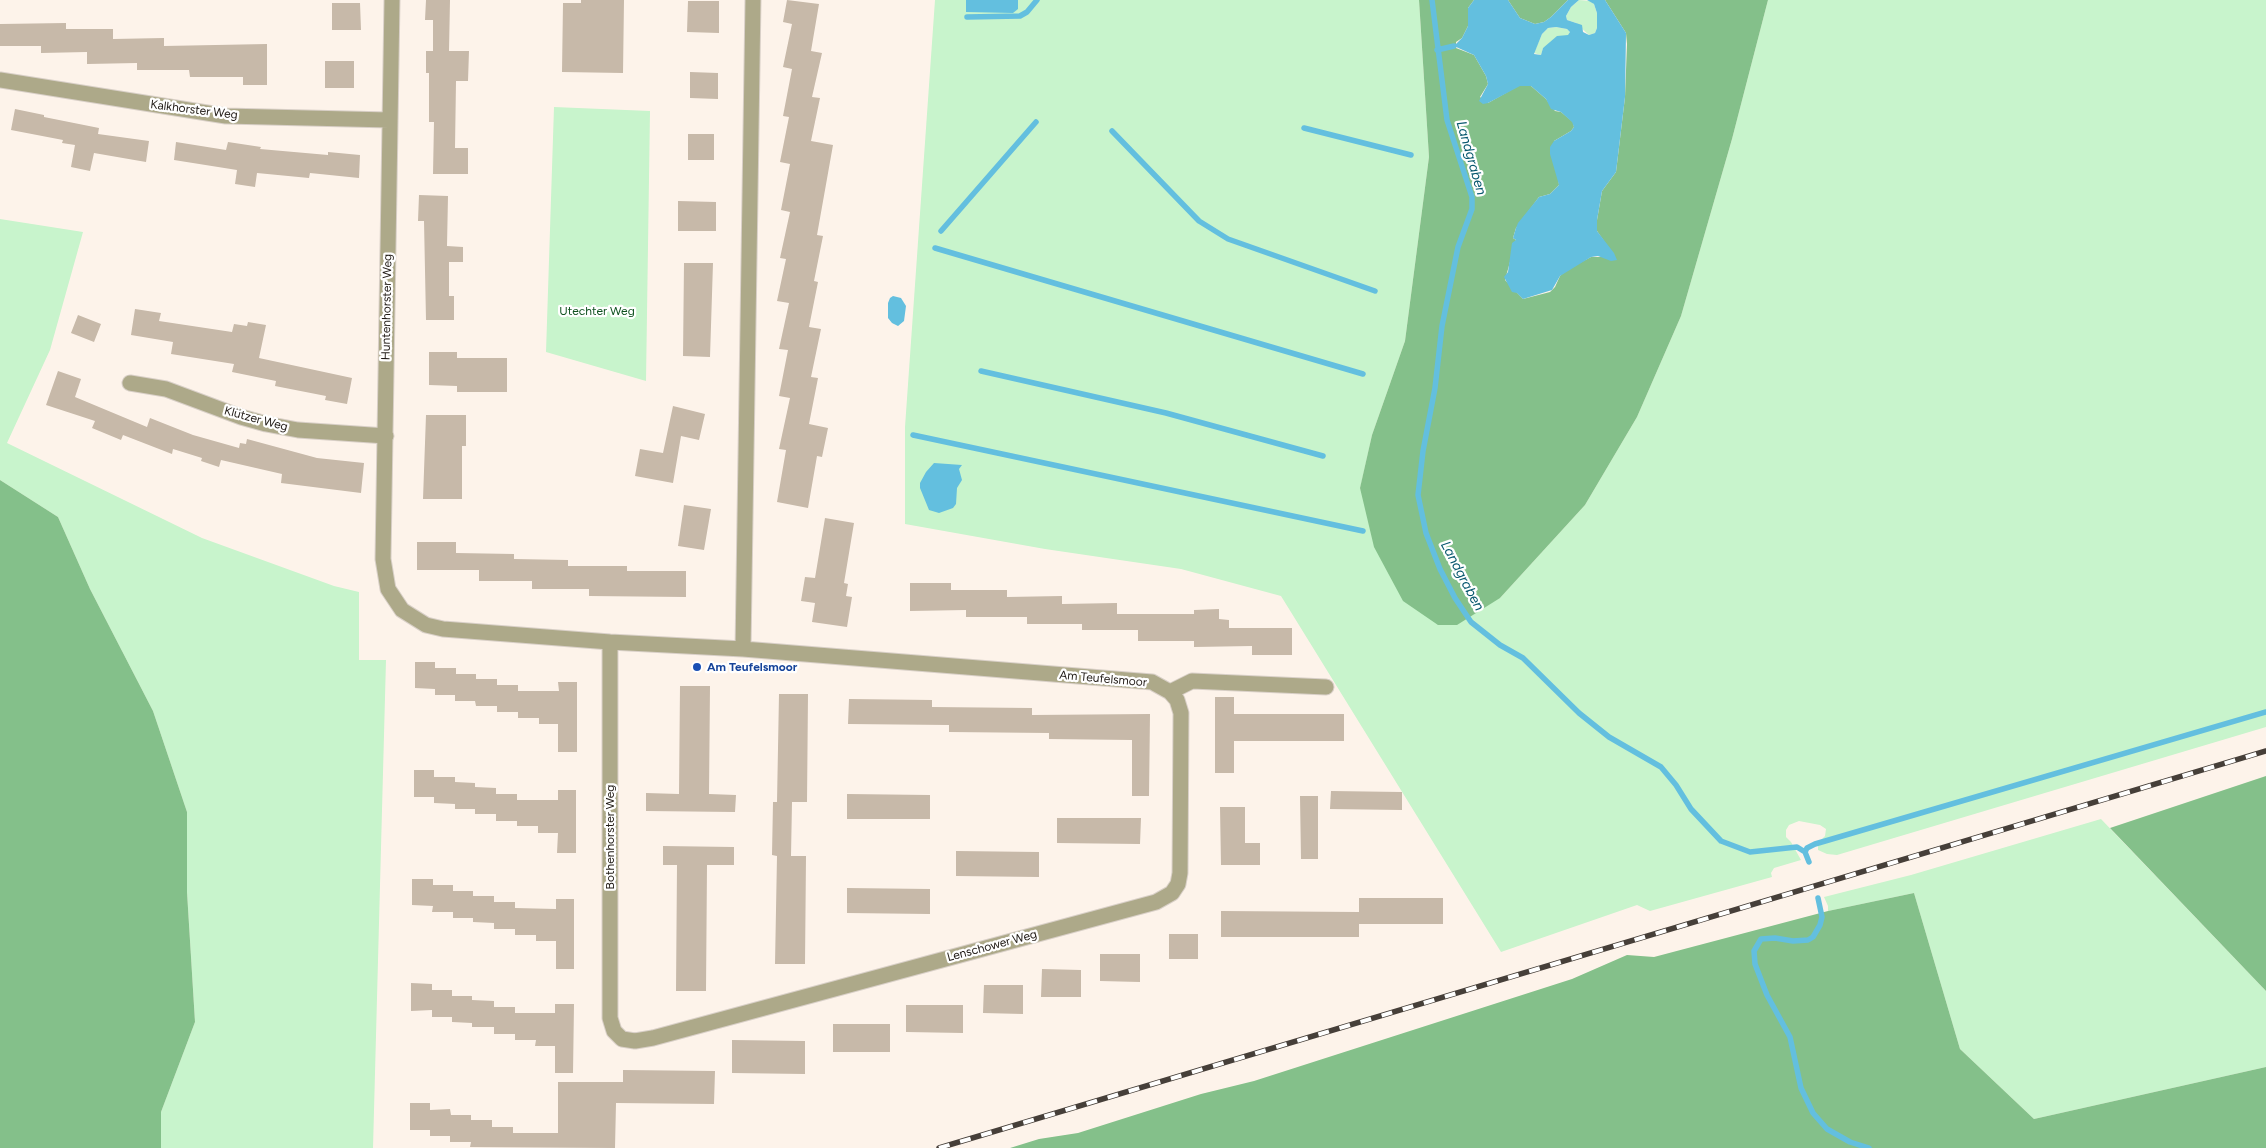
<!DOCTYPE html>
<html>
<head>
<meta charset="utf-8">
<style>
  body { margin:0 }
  canvas { display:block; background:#fdf3ea }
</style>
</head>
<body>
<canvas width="2266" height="1148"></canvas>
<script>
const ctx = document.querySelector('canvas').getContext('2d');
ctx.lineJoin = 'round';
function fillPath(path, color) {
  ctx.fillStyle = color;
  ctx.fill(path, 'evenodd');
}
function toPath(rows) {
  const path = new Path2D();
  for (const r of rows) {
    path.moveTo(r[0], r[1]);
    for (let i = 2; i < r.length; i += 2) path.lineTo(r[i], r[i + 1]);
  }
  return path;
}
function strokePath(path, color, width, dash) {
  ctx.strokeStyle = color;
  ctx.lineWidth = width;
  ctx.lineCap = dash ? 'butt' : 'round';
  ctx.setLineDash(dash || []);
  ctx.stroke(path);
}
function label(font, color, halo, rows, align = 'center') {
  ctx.font = font + ' Figtree,sans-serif';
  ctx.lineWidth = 4.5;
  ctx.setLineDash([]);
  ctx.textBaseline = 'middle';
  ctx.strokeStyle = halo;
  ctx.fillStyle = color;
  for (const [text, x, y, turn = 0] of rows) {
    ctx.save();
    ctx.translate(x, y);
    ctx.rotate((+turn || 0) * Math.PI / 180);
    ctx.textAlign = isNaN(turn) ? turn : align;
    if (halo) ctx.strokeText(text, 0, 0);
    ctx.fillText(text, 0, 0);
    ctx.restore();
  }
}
const green = toPath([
  [935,0,1419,0,1429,157,1405,341,1372,435,1360,489,1500,598,1585,505,1637,417,1681,316,1732,139,1768,0,2266,0,2266,727,1837,855,1827,854,1818,850,1818,843,1825,836,1826,829,1820,825,1799,821,1789,825,1786,830,1786,837,1791,842,1801,860,1774,868,1771,873,1772,877,1650,911,1637,905,1501,952,1281,596,1181,569,1045,549,905,524,905,427],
  [1579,0,1590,1,1594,4,1597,13,1597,28,1595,33,1589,35,1576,23,1567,20,1566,16,1571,7],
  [1556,27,1567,29,1570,32,1568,36,1543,48,1541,55,1534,53,1542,34,1548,28],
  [554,107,650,111,646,381,546,352],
  [0,219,83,232,50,350,7,443,202,538,334,586,359,592,359,660,386,660,373,1148,161,1148,161,1112,195,1022,187,892,187,812,153,711,90,589,58,517,0,480],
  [2101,819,2266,991,2266,1067,2034,1119,1960,1049,1914,893,1828,911,1828,906,1824,897,1911,875]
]);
const forest = toPath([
  [1419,0,1474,0,1468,8,1468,26,1462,38,1456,42,1456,48,1474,55,1486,76,1488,84,1480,97,1488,103,1520,85,1526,85,1531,86,1546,99,1555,111,1561,112,1573,122,1574,127,1571,131,1554,141,1559,185,1550,194,1539,197,1516,228,1513,238,1516,240,1505,280,1523,299,1550,292,1555,287,1560,276,1568,269,1591,257,1602,257,1604,241,1597,231,1597,220,1602,191,1616,172,1625,97,1627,44,1626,33,1605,0,1768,0,1732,139,1681,316,1637,417,1585,505,1500,598,1457,625,1438,625,1403,601,1374,547,1360,488,1372,435,1405,341,1429,157],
  [1508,0,1568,0,1551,17,1544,22,1535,24,1520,18],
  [0,480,58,517,90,589,153,711,187,812,187,892,195,1022,161,1112,161,1148,0,1148],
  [2266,776,2266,991,2110,828],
  [1914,893,1960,1049,2034,1119,2266,1067,2266,1148,1010,1148,1039,1139,1078,1133,1201,1094,1254,1081,1572,979,1627,955,1654,957,1828,911]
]);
const water = toPath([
  [966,0,1018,0,1018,9,1013,13,966,12],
  [1474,0,1508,0,1520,18,1535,24,1544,22,1551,17,1568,0,1579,0,1571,7,1566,16,1567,20,1582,25,1583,32,1589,35,1595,33,1597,28,1597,13,1594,4,1587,0,1605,0,1626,33,1625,97,1616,172,1602,191,1597,220,1597,231,1614,253,1617,260,1611,261,1598,256,1591,257,1560,276,1552,290,1523,299,1517,293,1512,292,1504,277,1508,272,1512,243,1516,240,1513,238,1516,228,1518,223,1539,197,1550,194,1559,185,1550,154,1550,147,1554,141,1571,131,1574,127,1572,122,1561,112,1551,109,1546,99,1531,86,1520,86,1488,103,1483,104,1479,101,1488,84,1486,76,1474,55,1454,46,1462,38,1468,26,1468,8],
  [1556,27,1567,29,1570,32,1568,35,1557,36,1543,48,1541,55,1534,54,1542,34,1548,28],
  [893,296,901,298,906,306,904,321,898,326,892,323,888,318,888,303,890,298],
  [934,463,962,465,959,469,962,480,957,488,956,504,953,508,939,513,929,510,920,488,920,483,926,472]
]);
const stream = toPath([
  [1432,0,1447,120,1472,197,1472,209,1458,247,1442,326,1435,388,1423,451,1418,495,1426,533,1440,569,1455,598,1471,622,1500,645,1523,658,1579,713,1609,737,1661,767,1676,785,1691,809,1721,841,1750,852,1797,847,1805,852,1809,862],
  [967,17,1020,16,1027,12,1037,0],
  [1437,50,1454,46],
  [1304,128,1411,155],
  [1112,131,1199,221,1228,239,1375,291],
  [941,231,1036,122],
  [935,248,1363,374],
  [981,371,1166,413,1323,456],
  [913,435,1363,531],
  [1805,852,1807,848,1815,844,2266,712],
  [1818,898,1822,917,1820,925,1813,937,1808,940,1793,941,1775,938,1761,939,1754,951,1755,964,1767,995,1790,1037,1801,1088,1813,1113,1827,1129,1850,1142,1869,1148]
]);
const building = toPath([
  [426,0,450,0,449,51,469,51,468,81,456,81,455,148,468,148,468,174,433,174,434,122,429,122,429,73,426,73,426,51,433,51,433,20,425,20],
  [581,0,624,0,623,73,562,72,563,3,581,3],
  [787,0,819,4,811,51,822,53,812,97,820,98,811,141,833,145,817,235,823,236,814,281,818,282,809,327,821,329,811,377,818,378,809,424,828,428,822,457,817,456,808,508,777,502,786,450,779,449,790,398,779,396,788,350,779,349,789,303,777,301,786,259,780,258,790,212,781,210,790,164,780,162,789,117,783,116,792,69,783,67,792,24,783,22],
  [688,1,719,1,719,33,687,32],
  [332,3,360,3,361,30,332,30],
  [66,23,66,29,113,29,113,39,164,38,164,46,267,44,267,85,243,85,243,77,190,77,189,70,137,70,137,63,87,64,87,52,41,53,41,46,0,46,0,24],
  [325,61,354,61,354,88,325,88],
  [690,72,718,73,718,99,690,98],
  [15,109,44,115,44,117,99,128,98,134,149,141,146,162,94,153,90,171,71,167,75,145,62,143,63,140,11,130],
  [688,134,714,134,714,160,688,160],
  [176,142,226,150,228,142,261,147,260,149,328,155,328,152,360,155,359,178,310,173,309,178,257,173,255,187,235,184,237,170,174,160],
  [419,195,448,196,447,246,463,247,463,262,449,262,449,296,454,296,454,320,426,320,424,221,418,221],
  [678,201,716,202,716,231,678,231],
  [684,263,713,263,710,357,683,356],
  [135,309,161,313,159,321,232,332,234,324,247,326,248,322,266,325,259,358,352,378,347,404,325,400,326,396,275,386,276,381,232,372,234,364,171,354,173,342,131,335],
  [78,315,101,324,94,342,71,333],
  [429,352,457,352,457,358,507,358,507,392,457,392,457,386,429,385],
  [58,371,81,379,75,397,147,427,150,418,193,435,239,448,240,443,246,444,247,439,317,458,364,463,361,493,281,483,282,474,221,460,219,467,201,461,202,458,173,449,172,454,123,435,121,440,92,428,95,421,46,405],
  [673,406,705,414,699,440,681,436,673,483,635,476,640,449,663,453],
  [426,415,466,415,466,446,462,446,462,499,423,499],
  [684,505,711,509,704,550,678,546],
  [825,518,854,523,844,583,848,584,846,596,852,597,847,627,812,622,815,603,801,601,805,577,815,578],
  [417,542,456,542,456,553,514,554,514,559,568,560,568,566,627,566,627,571,686,571,686,597,589,596,589,589,532,589,532,581,479,581,479,570,417,570],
  [910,583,951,583,951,590,1007,590,1007,597,1062,596,1062,604,1117,603,1117,614,1194,614,1194,610,1219,609,1219,619,1229,620,1229,628,1292,628,1292,655,1252,655,1252,646,1194,647,1194,641,1138,641,1138,630,1082,630,1082,624,1027,624,1027,617,966,617,966,610,910,611],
  [415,662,435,662,435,668,456,668,456,674,476,674,476,679,497,679,497,685,518,685,518,691,559,691,558,682,577,682,577,752,558,752,558,724,539,724,539,718,518,718,518,712,497,712,497,706,476,706,475,701,455,701,455,695,435,695,435,689,415,688],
  [680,686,710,686,709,794,736,795,735,812,646,811,646,793,679,794],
  [779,694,808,694,807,802,792,802,791,856,806,856,805,964,775,964,777,856,772,855,773,802,777,802],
  [1215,697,1234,697,1234,714,1344,714,1344,741,1234,741,1234,773,1215,773],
  [849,699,932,700,932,707,1032,708,1032,715,1150,714,1149,796,1132,796,1132,740,1049,739,1049,733,949,732,949,725,848,724],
  [414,770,434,770,434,777,455,777,455,782,475,783,475,787,496,788,496,794,517,794,517,800,558,800,558,790,576,790,576,853,557,853,558,833,538,833,538,826,517,826,517,821,496,821,496,814,475,814,475,809,455,809,455,804,434,803,434,797,414,797],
  [1331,791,1402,792,1402,810,1330,809],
  [847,794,930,795,930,819,847,819],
  [1300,796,1318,796,1318,859,1301,859],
  [1220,807,1245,807,1245,843,1260,843,1260,865,1221,865],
  [1057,818,1141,818,1140,844,1057,843],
  [663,846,734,847,734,865,707,865,706,991,676,991,677,865,663,865],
  [956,851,1039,852,1039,877,956,876],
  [412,879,433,879,433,885,453,885,453,891,473,891,473,896,494,896,494,902,515,902,515,908,556,909,556,899,574,899,574,969,556,969,556,941,536,941,536,935,515,935,515,929,494,929,494,923,473,922,473,918,453,918,453,912,432,912,433,906,412,905],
  [847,888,930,889,930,914,847,913],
  [1359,898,1443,898,1443,924,1359,924],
  [1221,911,1359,912,1359,937,1221,937],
  [1169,934,1198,934,1198,959,1169,959],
  [1100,954,1140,954,1140,982,1100,981],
  [1042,969,1081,970,1081,997,1041,997],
  [411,983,432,984,432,990,452,990,452,996,472,996,472,1000,494,1001,494,1007,515,1007,515,1013,555,1013,555,1004,574,1004,573,1073,555,1073,555,1046,535,1046,536,1040,515,1040,515,1034,494,1034,494,1027,472,1027,472,1023,452,1022,452,1017,432,1017,432,1010,411,1011],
  [984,985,1023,985,1023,1014,983,1013],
  [906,1005,963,1005,963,1033,906,1032],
  [833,1024,890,1024,890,1052,833,1052],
  [732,1040,805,1041,805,1074,732,1073],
  [623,1070,715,1071,714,1104,616,1103,615,1148,470,1147,471,1142,450,1142,450,1136,430,1136,430,1130,410,1130,410,1103,430,1103,430,1110,450,1109,451,1115,471,1115,471,1120,492,1120,492,1127,513,1127,513,1133,558,1133,558,1082,623,1082]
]);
const minor = toPath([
  [392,0,383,559,388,589,402,610,426,625,443,629,610,642,743,649,1152,682,1170,692,1177,700,1181,713,1180,873,1178,884,1172,893,1156,902,653,1038,635,1041,622,1039,614,1031,610,1018,610,642],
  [0,80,226,116,389,120],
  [130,383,166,389,241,417,266,424,298,430,386,436],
  [743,649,753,0],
  [1170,692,1192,681,1326,687]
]);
const rail = toPath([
  [939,1148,2266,751]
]);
const markers = [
  [697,667,5,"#1a4fb4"]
];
const streetNames = [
  ["Kalkhorster Weg",194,110,7],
  ["Huntenhorster Weg",387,307,-89],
  ["Klützer Weg",256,419,15],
  ["Am Teufelsmoor",1103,679,5],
  ["Bothenhorster Weg",610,837,-90],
  ["Lenschower Weg",992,946,-15]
];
const parkNames = [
  ["Utechter Weg",597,311]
];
const transitNames = [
  ["Am Teufelsmoor",707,667]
];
const waterNames = [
  ["Landgraben",1471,158,74],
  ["Landgraben",1462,576,62]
];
fillPath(green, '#c8f4cc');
fillPath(forest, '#84c08a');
fillPath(water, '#63bfdf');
strokePath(stream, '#63bfdf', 5.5);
fillPath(building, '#c7b9a9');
strokePath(minor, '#d9d0c8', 17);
strokePath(minor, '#ada989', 15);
strokePath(rail, '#463f39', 5.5);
strokePath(rail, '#fff', 4, [11]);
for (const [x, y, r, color] of markers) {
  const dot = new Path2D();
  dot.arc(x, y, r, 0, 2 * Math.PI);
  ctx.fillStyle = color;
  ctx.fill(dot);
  strokePath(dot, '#fff', 2);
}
label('12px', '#1f1914', '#fff', streetNames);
label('12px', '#0f511f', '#fff', parkNames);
label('bold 12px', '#164399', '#fff', transitNames, 'left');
label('italic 14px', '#07576e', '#fff', waterNames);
</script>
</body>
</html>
